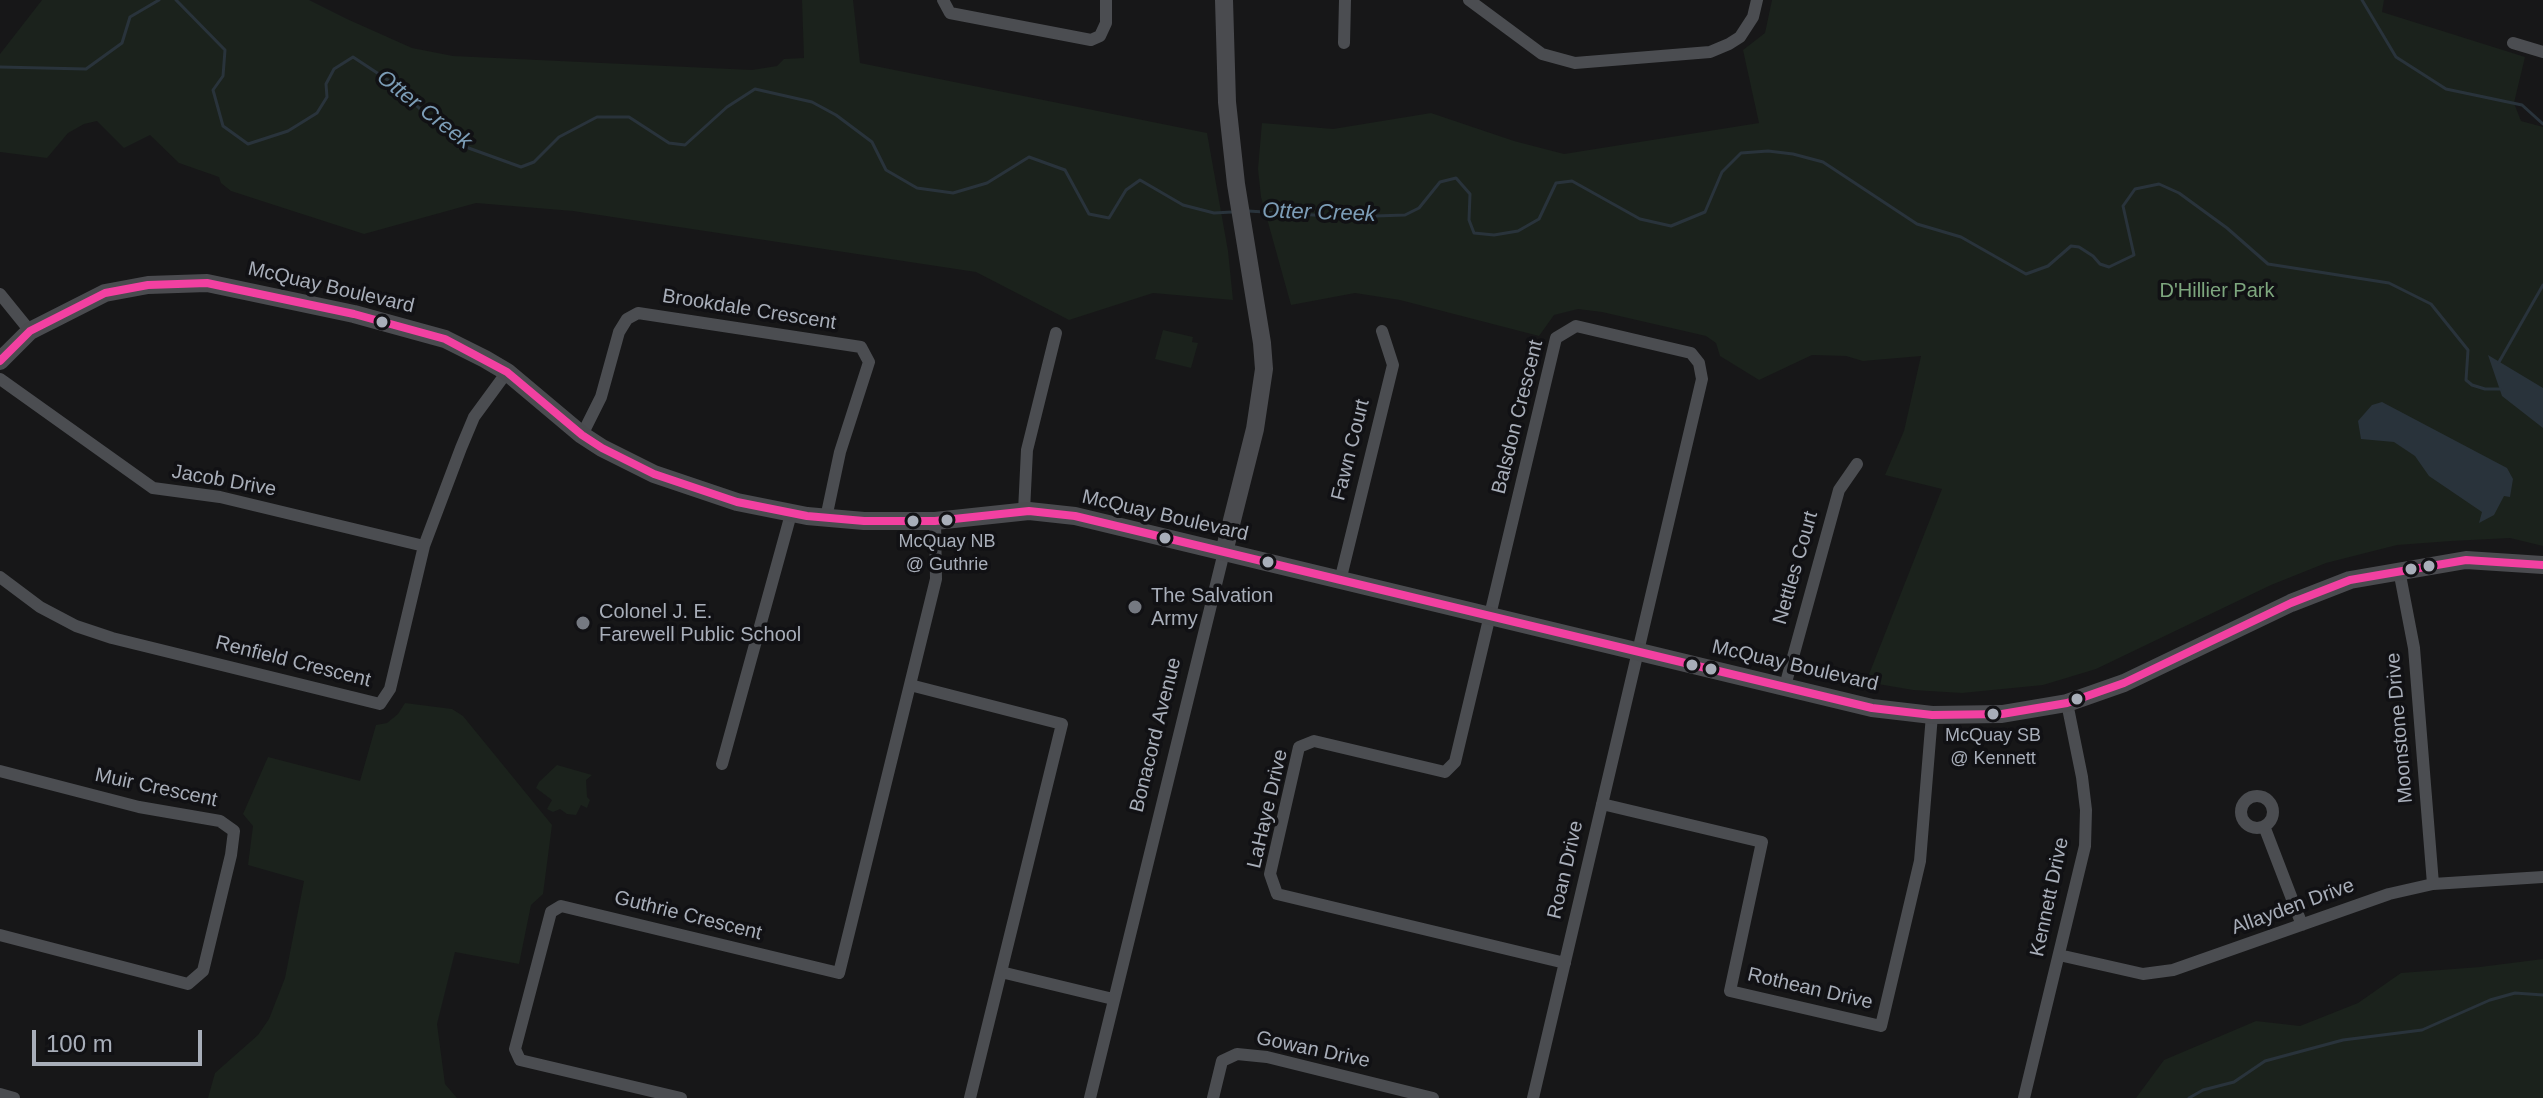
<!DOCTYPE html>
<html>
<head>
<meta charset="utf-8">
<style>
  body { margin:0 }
  #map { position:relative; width:2543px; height:1098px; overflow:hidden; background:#171718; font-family:Helvetica,sans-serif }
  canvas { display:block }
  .scale { position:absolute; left:32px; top:1030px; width:170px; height:36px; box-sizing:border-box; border:4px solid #a8aeb9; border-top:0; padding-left:10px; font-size:24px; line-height:28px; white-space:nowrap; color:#a8aeb9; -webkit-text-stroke:6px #111114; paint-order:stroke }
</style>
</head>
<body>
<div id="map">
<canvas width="2543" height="1098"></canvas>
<div class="scale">100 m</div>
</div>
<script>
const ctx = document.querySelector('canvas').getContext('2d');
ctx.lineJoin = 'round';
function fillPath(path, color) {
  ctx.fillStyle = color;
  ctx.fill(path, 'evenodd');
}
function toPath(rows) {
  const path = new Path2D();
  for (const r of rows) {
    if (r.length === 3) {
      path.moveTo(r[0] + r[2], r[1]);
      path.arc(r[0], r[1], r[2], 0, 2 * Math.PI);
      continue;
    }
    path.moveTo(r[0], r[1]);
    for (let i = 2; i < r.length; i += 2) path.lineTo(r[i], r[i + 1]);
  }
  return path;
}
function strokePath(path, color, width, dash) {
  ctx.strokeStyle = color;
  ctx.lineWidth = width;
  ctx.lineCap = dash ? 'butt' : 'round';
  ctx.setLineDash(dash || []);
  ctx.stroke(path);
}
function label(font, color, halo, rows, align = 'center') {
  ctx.font = font + ' Helvetica,sans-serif';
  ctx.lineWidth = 7;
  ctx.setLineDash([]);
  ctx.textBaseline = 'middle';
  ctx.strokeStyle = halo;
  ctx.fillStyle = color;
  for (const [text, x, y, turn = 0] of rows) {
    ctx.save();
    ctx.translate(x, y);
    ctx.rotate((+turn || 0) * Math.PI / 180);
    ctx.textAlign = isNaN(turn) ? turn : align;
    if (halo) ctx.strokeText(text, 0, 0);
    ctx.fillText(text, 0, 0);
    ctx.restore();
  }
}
const green = toPath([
  [42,0,309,0,347,19,412,48,453,56,752,70,777,66,784,59,804,58,802,0,853,0,860,63,1207,133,1228,251,1233,300,1153,293,1069,320,976,272,573,211,476,203,364,234,231,191,221,183,219,177,179,163,150,135,124,148,97,121,84,124,68,133,47,158,0,152,0,54],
  [1772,0,2384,0,2382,12,2525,57,2514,103,2521,121,2543,127,2543,546,2510,538,2451,541,2397,545,2326,563,2271,585,2096,669,2043,685,1962,693,1913,690,1866,682,1942,489,1885,475,1904,431,1921,356,1863,361,1846,356,1812,355,1759,380,1720,356,1716,343,1706,336,1602,312,1578,309,1554,315,1539,336,1400,300,1355,293,1291,305,1261,197,1258,169,1262,123,1333,129,1431,113,1514,141,1564,154,1759,123,1743,50,1765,33],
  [1163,330,1193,337,1192,342,1198,343,1191,368,1155,359],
  [405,703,452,709,463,716,552,825,543,894,531,905,519,964,455,952,437,1024,445,1084,457,1098,208,1098,215,1073,258,1035,269,1019,285,978,304,881,248,865,253,826,243,814,268,757,360,781,376,725,387,723,398,714],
  [557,765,592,775,586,780,587,797,590,800,587,808,581,805,576,815,567,814,560,809,553,812,547,809,552,800,536,788,539,782],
  [2543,959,2543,1098,2136,1098,2164,1060,2256,1021,2300,1026,2358,1003,2401,973,2480,967]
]);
const water = toPath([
  [2488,355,2543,388,2543,428,2502,396],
  [2382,402,2507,468,2513,479,2510,497,2504,496,2494,515,2479,523,2482,512,2429,476,2415,456,2394,442,2361,439,2358,421,2372,405]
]);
const stream = toPath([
  [176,0,225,50,223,76,213,90,223,126,248,144,288,131,317,113,327,97,326,84,334,69,353,57,397,86,441,130,463,146,521,167,534,162,559,137,597,117,629,117,669,143,685,145,727,107,755,89,812,102,836,115,872,142,886,170,917,188,953,193,987,183,1029,157,1065,170,1089,214,1109,218,1126,190,1140,180,1183,205,1214,213,1232,212],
  [2362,0,2396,57,2446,89,2522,105,2543,124],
  [0,67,86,69,122,43,130,17,159,0],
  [1248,211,1346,217,1405,215,1419,208,1440,182,1456,178,1470,194,1469,220,1474,233,1494,235,1518,231,1539,219,1556,183,1572,181,1640,219,1671,226,1705,212,1722,172,1741,153,1768,151,1793,154,1823,162,1917,224,1961,237,2026,274,2048,266,2071,246,2079,247,2093,256,2100,264,2109,267,2134,255,2123,206,2135,189,2159,184,2179,193,2227,228,2268,264,2389,283,2431,304,2468,350,2466,380,2472,385,2485,389,2500,389],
  [2499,362,2543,285],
  [2189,1098,2203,1090,2234,1082,2265,1061,2343,1040,2422,1030,2490,1000,2515,993,2543,995]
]);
const street = toPath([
  [943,0,950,13,1091,40,1100,36,1106,23,1106,0],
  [1469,0,1542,54,1575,63,1710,52,1729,44,1740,37,1753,17,1757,0],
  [1344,43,1345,0],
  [2513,43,2543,52],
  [0,294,30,331],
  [0,379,153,488,220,497,424,546],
  [582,435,601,397,619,332,627,319,638,313,861,347,869,362,840,452,826,518],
  [1024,511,1027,450,1056,333],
  [2399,570,2414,648,2433,884],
  [0,577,40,607,76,626,112,638,380,704,390,689,424,546,461,448,474,417,507,372],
  [1340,581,1393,365,1382,331],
  [910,685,1062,724,970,1098],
  [1785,686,1839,490,1857,464],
  [722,764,791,514],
  [0,771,139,807,220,821,234,831,231,855,203,971,188,984,0,935],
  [2257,812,16],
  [1602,804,1762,842,1730,991,1881,1026,1920,861,1932,715],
  [2264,826,2302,925],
  [2059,955,2143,974,2173,970,2389,894,2433,884,2543,877],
  [1001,972,1113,999],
  [0,1094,14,1098],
  [681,1098,520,1060,515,1049,551,912,561,906,839,973,936,579,935,521],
  [1090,1098,1224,552],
  [1213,1098,1222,1061,1237,1054,1267,1057,1433,1098],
  [1533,1098,1702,379,1699,363,1691,353,1576,326,1556,338,1455,762,1445,772,1314,741,1299,747,1270,874,1277,894,1565,963],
  [2024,1098,2085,846,2086,810,2082,777,2067,703]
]);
const secondary = toPath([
  [0,361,30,331,105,293,148,285,207,283,354,314,445,339,485,359,507,372,582,435,602,448,654,474,737,502,807,516,864,521,935,521,1029,511,1075,516,1872,708,1932,715,2002,714,2067,703,2124,683,2291,603,2350,580,2466,560,2543,565],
  [1224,552,1255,429,1264,369,1262,343,1236,184,1227,102,1224,0]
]);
const bus1 = toPath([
  [0,361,30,331,105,293,148,285,207,283,354,314,445,339,507,372,582,435,602,448,654,474,737,502,807,516,864,521,935,521,1029,511,1075,516,1872,708,1932,715,2002,714,2067,703,2124,683,2291,603,2350,580,2466,560,2543,565]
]);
const markers = [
  [382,322,7,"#a8aeb9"],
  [947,520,7,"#a8aeb9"],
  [913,521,7,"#a8aeb9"],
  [1165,538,7,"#a8aeb9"],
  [1268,562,7,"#a8aeb9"],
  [2429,566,7,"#a8aeb9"],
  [2411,569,7,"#a8aeb9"],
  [1135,607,8,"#757981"],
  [583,623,8,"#757981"],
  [1692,665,7,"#a8aeb9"],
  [1711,669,7,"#a8aeb9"],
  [2077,699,7,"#a8aeb9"],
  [1993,714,7,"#a8aeb9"]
];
const busNames = [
  ["McQuay NB",947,542],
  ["@ Guthrie",947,565],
  ["McQuay SB",1993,736],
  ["@ Kennett",1993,759]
];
const streetNames = [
  ["McQuay Boulevard",331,288,13],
  ["Brookdale Crescent",749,310,9],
  ["Balsdon Crescent",1518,417,-76],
  ["Fawn Court",1351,450,-76],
  ["Jacob Drive",224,481,10],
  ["McQuay Boulevard",1165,516,13],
  ["Nettles Court",1796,568,-74],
  ["Renfield Crescent",293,662,14],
  ["McQuay Boulevard",1795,666,13],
  ["Moonstone Drive",2400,728,-95],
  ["Bonacord Avenue",1156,735,-76],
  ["Muir Crescent",156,788,12],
  ["LaHaye Drive",1268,809,-77],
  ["Roan Drive",1566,870,-77],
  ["Kennett Drive",2050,897,-78],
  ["Allayden Drive",2293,907,-20],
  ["Guthrie Crescent",688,916,14],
  ["Rothean Drive",1810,989,13],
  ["Gowan Drive",1313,1050,12]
];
const parkNames = [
  ["D'Hillier Park",2217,291]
];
const poiNames = [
  ["The Salvation",1151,596],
  ["Army",1151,619],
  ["Colonel J. E.",599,612],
  ["Farewell Public School",599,635]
];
const waterNames = [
  ["Otter Creek",424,110,38],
  ["Otter Creek",1319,213,2]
];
fillPath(green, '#1b221c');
fillPath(water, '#29333b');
strokePath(stream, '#29333b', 3);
strokePath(street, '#4b4d51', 12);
strokePath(secondary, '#4a4b4f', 18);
strokePath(bus1, '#f240a1', 8);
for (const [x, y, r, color] of markers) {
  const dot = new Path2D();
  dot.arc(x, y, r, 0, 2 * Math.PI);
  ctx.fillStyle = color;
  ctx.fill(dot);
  strokePath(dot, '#111114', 3);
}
label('18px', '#a8aeb9', '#111114', busNames);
label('20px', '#a8aeb9', '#111114', streetNames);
label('20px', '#7da67e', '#111114', parkNames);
label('20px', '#a8aeb9', '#111114', poiNames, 'left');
label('italic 22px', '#7c9db7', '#111114', waterNames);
</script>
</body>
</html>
